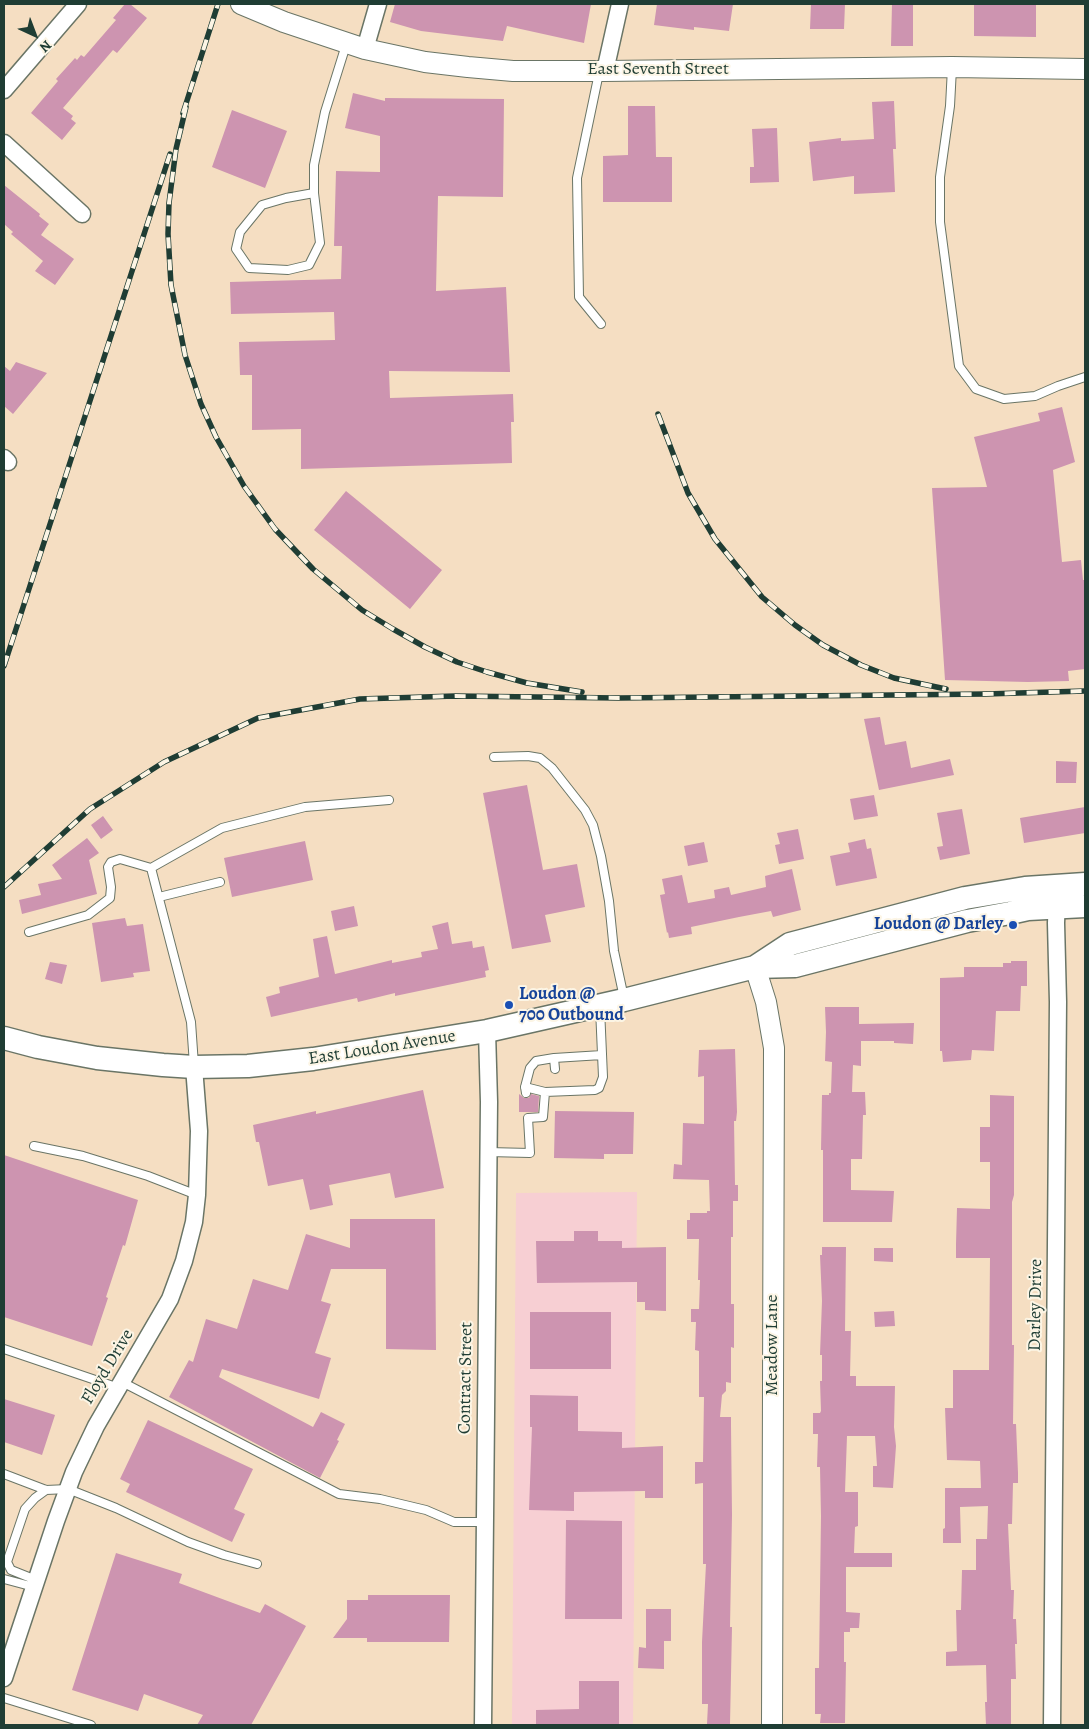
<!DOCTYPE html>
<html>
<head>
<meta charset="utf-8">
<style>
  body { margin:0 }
  #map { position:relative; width:1089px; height:1729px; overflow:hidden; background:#f5dec2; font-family:Alegreya,serif }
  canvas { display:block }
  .frame { position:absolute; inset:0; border:5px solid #1f3d34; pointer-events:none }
  .north { position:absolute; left:10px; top:10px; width:50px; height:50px; -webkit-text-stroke:4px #fcf5e5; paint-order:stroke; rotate:137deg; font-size:14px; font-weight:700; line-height:20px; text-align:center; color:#1f3d34 }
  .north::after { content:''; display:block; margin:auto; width:18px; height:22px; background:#1f3d34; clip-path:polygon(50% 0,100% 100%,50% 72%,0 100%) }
</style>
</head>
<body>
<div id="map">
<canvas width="1089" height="1729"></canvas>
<div class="frame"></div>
<div class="north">N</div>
</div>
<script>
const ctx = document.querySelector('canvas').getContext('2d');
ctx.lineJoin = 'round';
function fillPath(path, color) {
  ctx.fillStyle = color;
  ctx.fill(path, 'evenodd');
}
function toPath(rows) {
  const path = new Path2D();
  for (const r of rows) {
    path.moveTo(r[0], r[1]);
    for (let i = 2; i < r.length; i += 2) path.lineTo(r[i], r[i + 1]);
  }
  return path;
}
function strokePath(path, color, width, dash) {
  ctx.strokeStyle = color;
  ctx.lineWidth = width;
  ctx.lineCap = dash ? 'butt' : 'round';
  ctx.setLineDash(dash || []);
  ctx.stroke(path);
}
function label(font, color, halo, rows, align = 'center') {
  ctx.font = font + ' Alegreya,serif';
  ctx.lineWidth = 4;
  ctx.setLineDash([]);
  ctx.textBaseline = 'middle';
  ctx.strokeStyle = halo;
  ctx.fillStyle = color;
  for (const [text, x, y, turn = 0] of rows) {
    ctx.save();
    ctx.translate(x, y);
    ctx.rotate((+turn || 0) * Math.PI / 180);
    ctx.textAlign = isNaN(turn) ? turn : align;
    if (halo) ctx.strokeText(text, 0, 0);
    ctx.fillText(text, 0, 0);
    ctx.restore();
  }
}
const built = toPath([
  [637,1192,633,1725,512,1725,516,1193]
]);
const building = toPath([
  [125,4,130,4,147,18,117,53,113,50,63,108,73,116,71,119,76,123,62,140,31,113,58,81,56,79,75,58,77,60,81,55,84,57,116,20,113,18],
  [395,4,591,4,584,43,507,26,503,41,421,31,390,22],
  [657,4,733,4,729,31,694,27,694,30,654,25],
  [811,4,845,4,844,29,810,29],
  [892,4,913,4,913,46,891,46],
  [974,4,1036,4,1036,37,974,36],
  [353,93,385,101,385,98,504,99,503,197,438,196,436,291,506,287,510,372,389,371,390,398,513,394,514,422,511,422,512,463,301,469,301,429,252,430,252,375,240,375,239,342,335,340,334,312,231,314,230,282,341,279,342,246,334,246,336,171,380,172,380,136,345,128],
  [894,101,896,149,893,149,895,192,854,194,854,176,813,181,809,142,841,138,841,141,874,139,872,102],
  [628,106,655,106,656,157,672,157,672,202,603,202,603,156,628,155],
  [232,110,287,131,265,188,212,167],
  [777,128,779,182,750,183,750,167,754,167,752,129],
  [4,185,40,214,39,216,49,224,41,235,74,259,55,285,35,271,43,261,11,234,13,232,4,224],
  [16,362,47,373,13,414,4,406,4,366,10,371],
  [1062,407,1075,462,1053,470,1062,562,1081,560,1083,580,1085,580,1085,669,1068,671,1069,681,1028,682,945,680,932,488,987,487,974,437,1040,421,1038,413],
  [346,491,442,570,410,609,314,530],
  [880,717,885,745,906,741,911,768,950,759,954,775,879,790,864,719],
  [1056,761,1077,762,1076,783,1056,783],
  [527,785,543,870,577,864,585,907,545,915,551,942,512,949,483,793],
  [874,795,878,816,854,820,850,799],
  [1085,807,1085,833,1024,843,1020,818],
  [962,809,970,854,940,860,937,847,943,846,937,813],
  [103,816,113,830,101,839,91,825],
  [798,829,804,859,779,864,775,845,780,844,777,833],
  [87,838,99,853,89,860,97,894,22,914,19,900,41,895,38,884,62,879,52,865],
  [865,839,867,849,871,848,877,878,836,886,830,856,850,852,848,843],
  [305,841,313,880,232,897,224,858],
  [704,842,708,862,688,866,684,846],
  [792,869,801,910,773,917,771,911,739,917,691,927,692,934,669,938,668,932,667,933,660,895,665,894,662,879,682,875,688,903,715,898,714,890,729,887,731,895,766,887,765,876],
  [354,906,358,926,335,931,331,911],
  [125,918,127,926,143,924,150,971,133,973,134,977,101,982,92,923],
  [448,922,452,944,472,941,473,948,484,946,489,970,485,971,486,977,395,996,395,993,358,1002,357,998,271,1017,266,997,280,993,279,987,319,977,313,939,327,936,335,974,392,960,392,963,422,957,421,952,438,949,432,926],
  [1011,961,1027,961,1027,986,1021,986,1020,1011,996,1011,994,1051,972,1050,971,1060,943,1062,942,1051,940,1051,940,978,964,977,964,967,1003,967,1003,963,1011,963],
  [50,962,67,965,62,984,45,979],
  [825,1007,859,1007,859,1024,914,1023,913,1044,894,1043,894,1041,861,1041,861,1066,853,1065,852,1092,865,1092,866,1115,863,1115,862,1159,851,1159,851,1190,894,1191,892,1222,823,1222,823,1150,821,1150,822,1095,829,1095,829,1093,831,1093,832,1062,825,1061,826,1032],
  [735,1049,737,1112,736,1121,734,1121,735,1185,738,1185,738,1201,733,1201,733,1237,731,1237,731,1304,734,1304,734,1348,731,1347,731,1383,726,1382,726,1391,722,1395,720,1417,731,1417,731,1426,732,1515,730,1627,732,1627,730,1724,707,1724,708,1704,702,1704,702,1642,706,1564,703,1564,703,1483,695,1484,695,1462,703,1462,704,1397,699,1397,699,1351,695,1350,696,1322,691,1322,691,1309,699,1309,700,1280,698,1280,699,1239,687,1239,687,1220,690,1220,690,1213,707,1213,707,1211,710,1211,709,1180,673,1179,674,1164,682,1165,683,1123,704,1124,704,1076,698,1077,699,1050],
  [423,1090,444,1188,395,1198,390,1173,329,1185,333,1205,310,1210,303,1179,268,1186,259,1142,256,1142,253,1125,316,1111,316,1114],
  [519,1094,524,1098,529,1098,531,1094,539,1096,538,1112,519,1112],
  [990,1095,1014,1096,1014,1195,1012,1202,1012,1345,1014,1345,1013,1424,1016,1424,1018,1473,1018,1483,1013,1483,1012,1524,1008,1524,1011,1590,1014,1590,1013,1619,1016,1619,1017,1644,1015,1644,1016,1679,1011,1679,1011,1725,986,1725,985,1702,987,1702,986,1665,946,1666,946,1652,957,1651,956,1610,961,1610,962,1570,976,1570,976,1539,987,1539,988,1506,960,1507,961,1543,943,1543,943,1529,945,1528,945,1488,981,1488,980,1461,947,1460,945,1408,953,1408,953,1370,989,1370,990,1258,956,1258,956,1244,957,1208,990,1209,990,1162,980,1162,980,1127,990,1127],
  [555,1111,634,1112,633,1154,604,1154,604,1159,554,1158],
  [4,1155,138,1200,125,1246,123,1245,106,1297,108,1298,92,1346,4,1317],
  [350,1219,435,1219,436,1350,386,1349,386,1269,331,1269,321,1301,331,1304,315,1353,331,1358,319,1399,222,1369,219,1377,313,1427,321,1412,345,1424,337,1440,339,1441,320,1478,169,1397,189,1360,193,1362,206,1319,237,1329,253,1279,288,1290,306,1234,350,1248],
  [574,1231,598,1231,598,1241,622,1241,622,1248,666,1247,666,1311,645,1310,645,1302,637,1302,637,1282,537,1283,536,1241,574,1241],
  [822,1247,846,1247,845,1331,851,1331,850,1376,856,1376,856,1386,895,1386,894,1427,896,1446,893,1488,873,1487,873,1466,877,1466,875,1436,847,1436,845,1492,858,1492,858,1526,855,1527,854,1553,892,1553,892,1567,846,1567,846,1612,860,1613,859,1628,850,1628,850,1632,844,1632,844,1662,846,1662,845,1723,820,1723,821,1714,815,1714,815,1668,819,1668,821,1516,820,1467,817,1467,818,1434,813,1434,813,1413,820,1413,821,1411,820,1381,822,1381,822,1355,820,1355,822,1301,820,1255,822,1255],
  [874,1248,893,1248,893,1262,874,1261],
  [894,1311,895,1326,875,1327,874,1312],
  [530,1312,611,1312,611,1369,530,1369],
  [530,1395,578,1396,578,1431,622,1432,622,1448,663,1446,663,1498,645,1498,645,1491,574,1492,574,1511,529,1510,532,1427,530,1427],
  [4,1399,55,1415,42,1455,4,1442],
  [148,1420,253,1469,234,1509,245,1514,232,1542,126,1492,130,1484,120,1479],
  [566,1520,622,1521,622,1619,565,1619],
  [116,1553,182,1574,179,1583,260,1613,265,1604,306,1626,251,1725,197,1725,203,1715,144,1694,138,1711,72,1690],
  [368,1595,450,1595,449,1642,367,1642,367,1638,333,1638,347,1619,347,1600,368,1600],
  [646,1609,671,1609,671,1641,664,1641,664,1669,638,1668,639,1647,646,1648],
  [579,1681,619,1681,619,1725,536,1725,536,1710,579,1709]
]);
const service = toPath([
  [952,68,950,106,940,177,940,222,959,366,976,389,1004,399,1035,396,1058,386,1085,377],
  [599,73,577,178,579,297,601,324],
  [314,193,286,198,262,205,240,232,236,249,249,268,288,270,309,265,320,243,314,193,314,165,325,112,346,45],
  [494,757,528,756,540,758,552,768,585,810,593,825,601,856,609,901,614,951,624,998],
  [159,897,220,882],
  [29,932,88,915,110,898,111,887,108,867,111,862,120,859,151,868],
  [554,1058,555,1069],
  [194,1065,191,1022,151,868,222,828,305,807,389,800],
  [525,1087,530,1068,536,1061,554,1058,602,1055],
  [526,1093,525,1087,545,1092],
  [34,1146,83,1156,148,1176,197,1195],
  [488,1152,530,1153,528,1118,543,1117,545,1092,595,1090,599,1088,603,1077,600,1008],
  [4,1349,119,1388],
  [122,1382,339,1494,380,1499,426,1510,454,1522,484,1522],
  [4,1474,46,1490,68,1489,116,1508,188,1542,224,1555,257,1564],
  [4,1579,34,1587],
  [36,1580,11,1570,7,1562,25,1509,35,1498,46,1490],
  [4,1698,91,1725]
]);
const minor = toPath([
  [365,49,378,4],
  [605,71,620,4],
  [4,90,78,4],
  [4,143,82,214],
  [4,458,8,462],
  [4,1678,56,1521,74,1472,96,1426,170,1299,184,1261,194,1222,197,1195,199,1131,194,1067],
  [483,1725,489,1102,487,1031],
  [1052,1725,1058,1002,1056,923,1057,898]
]);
const tertiary = toPath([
  [241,4,284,22,365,49,425,62,468,67,513,71,605,71,952,67,1085,69],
  [755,967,766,1002,774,1048,772,1725]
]);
const secondary = toPath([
  [755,967,790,944,965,898,1025,888,1085,884],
  [4,1038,38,1047,97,1058,163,1065,194,1067,248,1066,313,1059,487,1031,624,1000,755,967,795,966,967,921,1010,913,1028,909,1085,906]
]);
const rail = toPath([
  [186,107,176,149,169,203,168,234,171,285,185,355,201,404,216,437,244,486,275,529,313,569,362,610,393,629,425,647,457,662,487,672,527,683,582,692],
  [183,113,218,4],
  [658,414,688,493,715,539,762,597,795,625,823,645,861,665,894,678,946,689],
  [4,666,170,154],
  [4,887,90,809,164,762,258,718,360,699,455,696,619,698,986,694,1085,691]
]);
const markers = [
  [1013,925,5,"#1a4fb4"],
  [509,1005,5,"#1a4fb4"]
];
const streetNames = [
  ["East Seventh Street",658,70],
  ["East Loudon Avenue",382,1048,-9],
  ["Darley Drive",1036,1305,-89],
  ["Meadow Lane",773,1345,-90],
  ["Floyd Drive",108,1367,-59],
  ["Contract Street",466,1378,-89]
];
const transitNames = [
  ["Loudon @ Darley",1003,925],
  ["Loudon @",519,995,"left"],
  ["700 Outbound",519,1016,"left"]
];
fillPath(built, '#f7cfd3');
fillPath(building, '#cd94b0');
strokePath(service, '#6a7566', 10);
strokePath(minor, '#6a7566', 19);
strokePath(tertiary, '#6a7566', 22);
strokePath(secondary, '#6a7566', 25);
strokePath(service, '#fff', 8);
strokePath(minor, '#fff', 16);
strokePath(tertiary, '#fff', 20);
strokePath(secondary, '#fff', 22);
strokePath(rail, '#1f3d34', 5.5);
strokePath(rail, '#fcf5e5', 4, [11]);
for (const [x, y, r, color] of markers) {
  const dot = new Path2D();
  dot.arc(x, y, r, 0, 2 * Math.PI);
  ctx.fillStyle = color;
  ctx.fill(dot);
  strokePath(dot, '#fcf5e5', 2);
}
label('18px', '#1f3d34', '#fcf5e5', streetNames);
label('bold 18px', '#164399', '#fcf5e5', transitNames, 'right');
</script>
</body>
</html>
